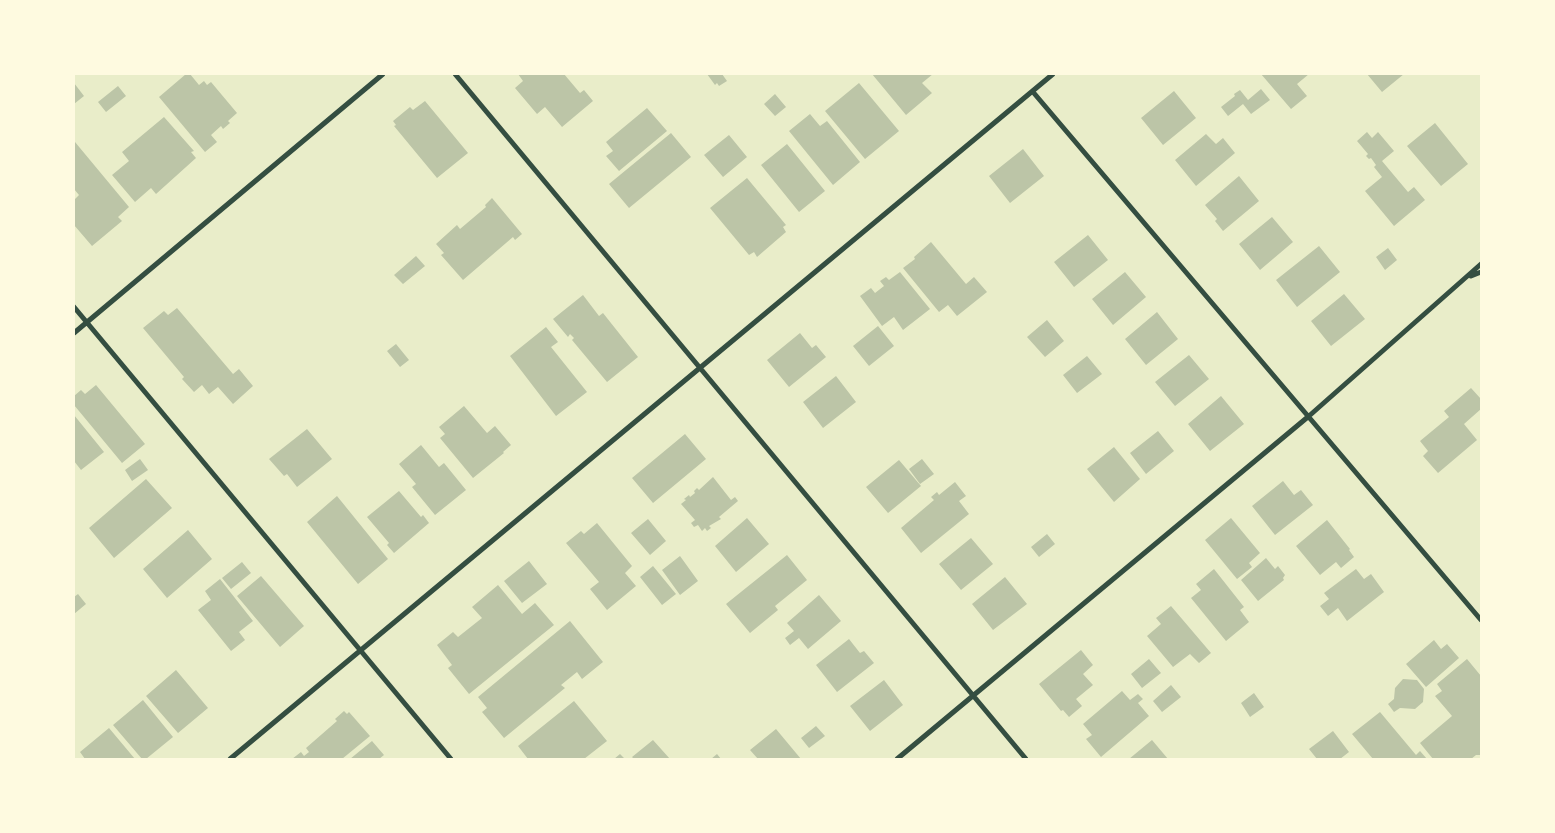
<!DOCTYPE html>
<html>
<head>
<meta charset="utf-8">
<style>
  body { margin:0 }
  #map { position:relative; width:1555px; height:833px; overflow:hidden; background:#e9edc9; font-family:"Crimson Pro",serif }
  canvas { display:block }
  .frame { position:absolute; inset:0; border:75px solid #fefae0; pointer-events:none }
</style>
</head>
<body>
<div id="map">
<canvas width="1555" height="833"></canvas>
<div class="frame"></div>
</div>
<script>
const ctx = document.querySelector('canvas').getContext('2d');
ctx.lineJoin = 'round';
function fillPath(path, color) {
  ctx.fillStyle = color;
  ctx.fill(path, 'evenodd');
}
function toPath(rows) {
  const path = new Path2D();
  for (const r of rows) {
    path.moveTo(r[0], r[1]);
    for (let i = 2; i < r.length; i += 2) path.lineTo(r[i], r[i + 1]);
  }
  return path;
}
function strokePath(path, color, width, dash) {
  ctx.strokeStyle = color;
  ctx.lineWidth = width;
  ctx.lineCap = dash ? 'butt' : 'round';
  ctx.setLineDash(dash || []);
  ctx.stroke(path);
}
const building = toPath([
  [186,74,190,74,199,85,204,81,207,85,211,82,237,113,228,121,230,123,223,129,221,126,211,135,217,142,205,152,159,97],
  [518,74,564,74,580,93,584,90,593,101,562,127,545,107,537,114,515,88,523,81],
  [707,74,722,74,727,81,719,86,717,83,715,85],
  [872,74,933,74,922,83,932,93,906,115],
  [1261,74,1309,74,1297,84,1307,96,1291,109],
  [1367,74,1404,74,1382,92],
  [74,83,84,96,74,104],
  [859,83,899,131,865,159,825,111],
  [118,86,126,96,106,112,98,102],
  [1261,89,1270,100,1251,114,1243,104,1228,116,1221,107,1235,96,1234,94,1240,90,1248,100],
  [1174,91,1196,118,1163,145,1141,118],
  [775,94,786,107,775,116,764,104],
  [425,101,468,153,437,178,394,126,396,125,393,121,410,107,413,110],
  [647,108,667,131,619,171,606,156,613,151,606,142],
  [810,114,820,126,827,121,860,162,833,185,789,131],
  [164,117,194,151,191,152,196,158,156,194,151,188,135,202,112,175,129,161,122,152],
  [1435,123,1468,164,1441,186,1407,146],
  [1367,132,1372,138,1378,132,1394,151,1382,161,1408,192,1414,187,1425,200,1394,226,1365,191,1382,177,1374,167,1376,165,1371,158,1369,159,1366,156,1368,154,1357,141],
  [671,133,691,157,629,208,609,184],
  [1206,134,1216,144,1223,138,1235,153,1196,186,1175,160],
  [729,135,747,157,723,177,704,155],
  [75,142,129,207,118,217,122,221,92,246,74,225,74,200,79,195,74,189,74,143],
  [787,144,825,191,799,212,761,165],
  [1023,149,1044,176,1010,203,989,176],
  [1239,176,1259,201,1223,231,1215,221,1217,219,1205,205],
  [747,178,786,225,783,227,786,232,757,257,754,252,749,255,710,208],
  [492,198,522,234,515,240,513,237,463,280,441,255,444,253,436,244,457,225,460,229,486,207,485,205],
  [1272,217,1293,242,1260,270,1239,244],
  [1088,235,1108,260,1074,287,1054,262],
  [931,242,966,284,974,277,987,292,957,316,948,305,939,312,903,268,915,259,914,257],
  [1319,246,1340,272,1297,307,1276,280],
  [1388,248,1397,260,1385,270,1376,257],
  [416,256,425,266,403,284,394,275],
  [900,272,930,309,903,330,894,317,882,326,860,296,871,288,875,293,884,286,880,281,886,277,889,280],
  [1125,272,1146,297,1113,325,1092,299],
  [1344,294,1365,319,1331,346,1311,321],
  [583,295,599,316,603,313,638,357,607,382,572,340,574,338,570,334,568,337,553,319],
  [177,308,233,374,239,369,253,386,233,404,218,387,209,394,202,385,194,392,182,379,184,377,143,328,164,311,168,315],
  [1157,312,1178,339,1146,365,1125,339],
  [1047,320,1064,341,1045,357,1027,337],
  [878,326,894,346,869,366,853,346],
  [546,327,558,342,551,347,587,392,556,416,510,356],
  [800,333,812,348,816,345,826,357,789,387,767,360],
  [396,344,409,360,400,367,387,351],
  [1189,355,1209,379,1175,406,1155,382],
  [1087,356,1102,374,1077,393,1063,375],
  [836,376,856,402,823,428,803,402],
  [96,385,145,444,122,463,74,405,74,396,81,390,85,394],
  [1471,388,1481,399,1481,409,1464,424,1477,440,1438,473,1423,456,1428,451,1420,441,1449,417,1444,411],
  [1221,396,1244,424,1210,451,1188,424],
  [464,406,487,433,495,426,511,445,503,452,504,453,473,478,440,438,445,434,439,427],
  [74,415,104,452,81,470,74,461],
  [307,429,332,459,297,487,287,474,284,476,269,459],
  [1158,431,1174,451,1146,474,1130,453],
  [685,434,706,459,653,503,632,478],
  [421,445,439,467,444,463,466,490,435,515,412,487,416,484,399,464],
  [1114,447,1140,479,1114,502,1087,469],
  [140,459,148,470,132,481,125,470],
  [922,459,934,474,920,484,909,469],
  [899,460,921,486,888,513,866,487],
  [713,477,731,500,735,497,738,501,719,517,721,519,709,526,711,528,707,531,705,528,702,531,698,525,694,527,691,523,695,520,681,504,686,500,684,499,689,495,690,497,695,493,694,491,697,488,699,490],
  [146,479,172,508,114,558,89,528],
  [1283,481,1294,495,1301,490,1313,505,1275,535,1252,506],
  [955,482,966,496,959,501,969,514,921,553,901,528,934,500,931,497,937,492,939,495],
  [399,491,421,517,423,515,429,523,394,553,387,545,389,543,367,517],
  [337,496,388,559,358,584,307,522],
  [747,518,769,544,736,572,715,546],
  [1231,518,1260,553,1249,563,1252,567,1237,579,1205,540],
  [648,519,666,541,650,555,631,533],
  [1327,520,1350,549,1349,550,1354,557,1341,568,1336,562,1320,575,1296,546],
  [597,523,632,566,625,573,636,586,607,610,590,589,599,582,566,543,581,531,584,534],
  [188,530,212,559,167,598,143,569],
  [1047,534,1055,544,1039,557,1031,547],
  [971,538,993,564,961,590,939,564],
  [787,555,807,580,775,606,778,610,750,633,726,604],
  [680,556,698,581,680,595,662,570],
  [1266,558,1275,569,1278,566,1285,575,1283,578,1284,580,1258,601,1241,580],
  [529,561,547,584,522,603,504,581],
  [242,562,251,573,231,589,222,578],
  [653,566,676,594,662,605,640,577],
  [1214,569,1244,607,1240,610,1249,622,1226,641,1191,598,1201,590,1196,584],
  [1356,569,1364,579,1371,574,1384,592,1347,621,1338,608,1328,616,1320,606,1329,599,1324,593],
  [261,576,304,626,280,647,237,596],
  [1005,577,1027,604,993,630,972,604],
  [220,579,253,621,239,632,245,640,231,651,198,610,211,600,205,591],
  [498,585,522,614,535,603,554,625,469,694,448,668,452,665,437,645,453,632,458,637,482,618,472,607],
  [78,594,86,604,74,614,74,597],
  [819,595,841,621,808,649,799,638,790,645,785,638,794,631,787,623],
  [1171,606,1211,653,1199,663,1190,654,1173,667,1147,636,1161,624,1156,618],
  [570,621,603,662,582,679,577,672,561,685,565,688,504,738,482,712,487,708,478,697],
  [849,639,860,653,864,651,874,663,837,692,816,665],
  [1434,640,1441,649,1447,644,1459,658,1426,687,1406,664],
  [1081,650,1093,665,1083,674,1093,685,1076,699,1082,706,1069,717,1063,710,1061,711,1039,684],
  [1149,659,1161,673,1142,688,1131,674],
  [1467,659,1481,676,1481,755,1476,755,1471,759,1433,759,1420,743,1452,716,1435,696,1442,691,1437,684],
  [176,670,208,708,178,733,146,696],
  [1403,679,1417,680,1424,689,1423,702,1415,709,1400,708,1394,712,1388,704,1394,699,1395,688],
  [884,680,903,705,870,731,850,706],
  [1171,685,1181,697,1162,712,1153,701],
  [1122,691,1130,700,1138,694,1143,699,1138,703,1149,716,1101,757,1086,739,1092,735,1083,724],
  [1254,693,1264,707,1250,717,1241,703],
  [143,700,173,737,146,759,142,759,113,725],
  [574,701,607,741,584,759,528,759,518,746],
  [344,711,347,714,349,712,370,736,342,759,292,759,301,752,304,756,309,752,306,748,337,721,335,719],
  [1380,712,1416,755,1420,751,1427,759,1373,759,1352,734],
  [816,726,825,736,809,748,801,738],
  [109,728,135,759,85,759,80,752],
  [776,729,801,759,758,759,750,750],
  [1333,731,1349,752,1340,759,1317,759,1309,749],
  [653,740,670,759,634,759,632,757],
  [1152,740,1168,759,1129,759],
  [372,741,384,755,379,759,350,759],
  [620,754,625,759,614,759],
  [717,754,721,759,711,759]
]);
const minor = toPath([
  [455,74,1026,759],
  [1033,92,1481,620],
  [1471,276,1481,272],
  [74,307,451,759],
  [74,333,383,74],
  [230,759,1053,74],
  [897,759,1309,416,1481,264]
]);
fillPath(building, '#bcc5a7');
strokePath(minor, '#344e41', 5);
</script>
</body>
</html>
